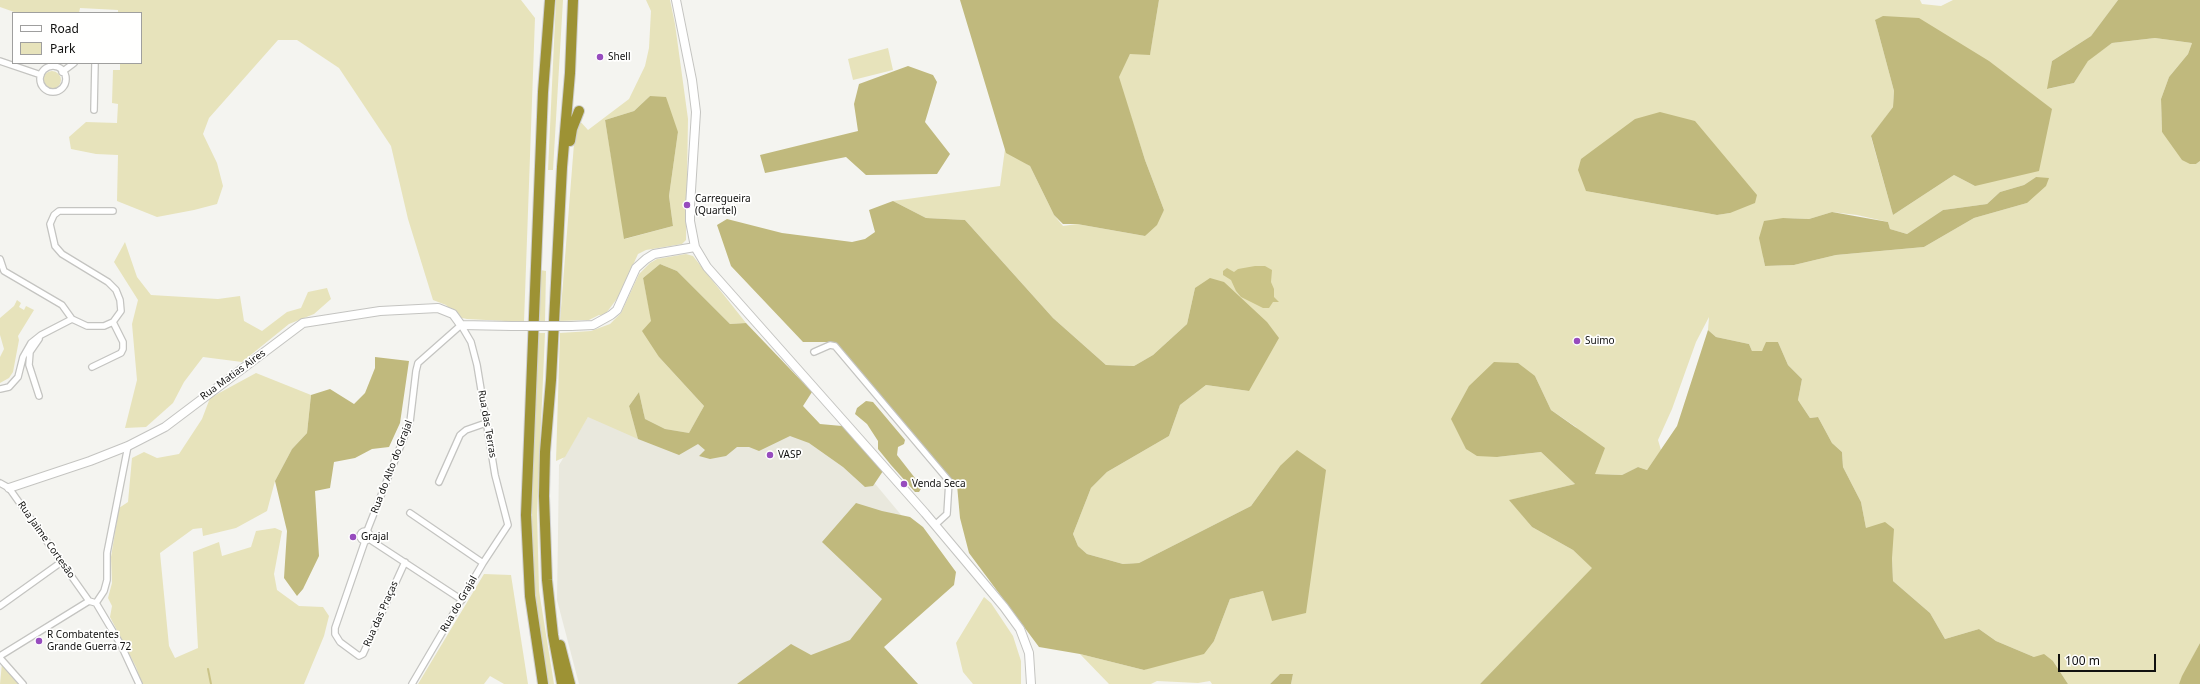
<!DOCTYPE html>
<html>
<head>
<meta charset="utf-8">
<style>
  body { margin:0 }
  #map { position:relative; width:2200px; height:684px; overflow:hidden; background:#f4f4f0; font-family:"Noto Sans",sans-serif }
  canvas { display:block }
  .legend { position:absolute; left:12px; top:12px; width:130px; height:52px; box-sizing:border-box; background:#fffffe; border:1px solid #9f9f9e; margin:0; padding:5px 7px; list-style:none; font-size:12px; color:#10100f }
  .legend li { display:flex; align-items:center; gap:8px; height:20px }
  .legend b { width:20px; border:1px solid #9f9f9e }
  .scale { position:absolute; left:2058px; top:654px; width:98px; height:18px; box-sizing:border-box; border:2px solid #10100f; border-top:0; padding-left:5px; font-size:12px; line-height:14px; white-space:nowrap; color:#10100f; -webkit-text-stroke:3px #fffffe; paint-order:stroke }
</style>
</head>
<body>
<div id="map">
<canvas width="2200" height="684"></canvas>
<ul class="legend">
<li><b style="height:5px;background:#fff"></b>Road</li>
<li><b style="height:11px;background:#e7e3bb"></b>Park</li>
</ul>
<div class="scale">100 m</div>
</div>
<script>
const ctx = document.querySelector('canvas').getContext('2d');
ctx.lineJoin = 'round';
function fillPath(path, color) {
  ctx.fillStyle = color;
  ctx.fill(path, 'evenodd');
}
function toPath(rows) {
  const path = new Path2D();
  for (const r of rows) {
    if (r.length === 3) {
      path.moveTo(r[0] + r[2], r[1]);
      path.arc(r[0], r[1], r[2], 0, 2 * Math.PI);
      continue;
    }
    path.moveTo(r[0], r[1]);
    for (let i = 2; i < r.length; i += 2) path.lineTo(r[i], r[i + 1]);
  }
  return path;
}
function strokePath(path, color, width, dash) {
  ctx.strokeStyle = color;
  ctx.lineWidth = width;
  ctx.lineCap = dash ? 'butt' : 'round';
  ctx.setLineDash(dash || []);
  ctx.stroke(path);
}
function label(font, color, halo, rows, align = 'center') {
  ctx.font = font + ' "Noto Sans",sans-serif';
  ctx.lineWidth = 3.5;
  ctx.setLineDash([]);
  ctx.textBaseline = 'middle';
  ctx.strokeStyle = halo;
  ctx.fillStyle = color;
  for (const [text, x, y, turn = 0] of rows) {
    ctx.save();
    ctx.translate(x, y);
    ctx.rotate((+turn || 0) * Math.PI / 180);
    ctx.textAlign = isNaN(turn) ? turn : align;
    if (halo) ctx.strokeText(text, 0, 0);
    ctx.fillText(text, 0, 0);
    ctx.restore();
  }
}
const built = toPath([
  [750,408,857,462,907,522,912,602,821,684,579,684,557,600,559,465,588,417]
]);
const green = toPath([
  [0,0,521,0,535,18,524,322,467,319,457,317,446,305,433,300,408,219,391,146,339,68,297,40,278,40,209,118,203,134,217,163,223,186,217,204,194,210,157,217,117,201,118,155,96,154,71,149,69,137,86,122,117,123,118,104,112,103,113,70,120,70,120,63,141,63,141,13,118,13,118,10,80,8,79,13,17,13,0,7],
  [556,0,563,0,553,170,548,170],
  [646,0,670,0,675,24,688,119,686,240,682,244,646,250,638,254,619,296,604,316,599,315,589,320,560,321,575,131,579,120,588,130,629,99,645,66,649,48,651,11],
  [650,96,678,132,669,196,673,226,625,239,605,120,634,111],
  [1159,0,1920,0,1922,4,1941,6,1953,0,2118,0,2091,36,2052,61,2048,89,2074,83,2089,59,2112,43,2155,38,2192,43,2188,54,2169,77,2161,99,2162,132,2196,164,2200,161,2200,643,2179,684,2068,684,2053,661,2034,657,1996,641,1979,629,1945,639,1930,613,1893,581,1892,558,1866,528,1861,502,1843,467,1842,452,1832,443,1818,417,1810,418,1798,400,1802,379,1788,365,1778,342,1762,351,1752,351,1749,344,1716,337,1708,330,1709,317,1696,342,1672,409,1658,440,1661,450,1647,470,1638,467,1622,475,1595,474,1576,427,1551,410,1535,376,1497,457,1541,452,1575,484,1510,500,1532,527,1573,550,1593,568,1480,684,1291,684,1293,674,1280,674,1270,684,1212,684,1210,681,1198,683,1157,681,1151,684,1109,684,1080,654,1144,670,1214,641,1230,599,1263,591,1280,466,1251,506,1139,563,1123,564,1087,554,1078,546,1073,534,1091,488,1107,472,1169,436,1180,405,1206,385,1249,391,1195,288,1187,324,1153,355,1134,366,1106,365,1053,318,965,220,926,218,893,201,1000,186,1005,149,1030,166,1054,215,1063,226,1077,224,1145,236,1164,210,1145,160,1118,77,1130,54,1150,54],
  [1875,20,1975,186,1954,175,1893,215,1871,137,1893,107,1894,91],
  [2036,177,2027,203,1974,218,1924,247,1836,255,1794,265,1765,266,1763,257,1783,218,1809,219,1832,212,1857,215,1888,222,1890,229,1907,234,1943,210,1987,204,2000,192,2024,185],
  [1586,191,1730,213,1717,215],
  [888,48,893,70,853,80,848,59],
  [52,80,9],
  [125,242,137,277,151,295,218,299,240,296,244,321,262,331,287,312,301,308,308,292,327,288,331,299,314,314,289,324,242,362,203,357,184,382,173,403,146,427,125,428,137,380,132,324,138,300,114,262],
  [686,254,693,256,746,323,730,324,677,271,660,264,643,278,659,357,704,406,689,433,665,429,645,419,639,392,629,406,638,439,588,417,565,457,556,461,560,333,591,331,610,324,621,313,639,274,650,263,657,259],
  [540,270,546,271,545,321,538,321],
  [17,300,21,303,19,307,24,310,26,306,34,310,18,336,19,340,13,372,9,378,0,383,0,357,4,349,0,335,0,318,14,306],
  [537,333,545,333,537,514,539,591,554,684,547,684,533,591,530,523],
  [256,373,311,395,307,433,292,449,275,481,267,511,236,528,203,536,202,528,193,529,160,553,169,646,175,658,198,648,193,552,219,542,222,556,251,547,256,531,275,528,282,531,274,574,277,590,299,606,323,607,329,616,324,636,304,684,142,684,136,667,110,617,112,606,108,598,112,583,111,557,119,508,128,502,132,458,144,452,157,458,179,454,202,419,210,398],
  [484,574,511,575,528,684,504,684,490,676,484,684,418,684],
  [984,597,991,603,1013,636,1021,661,1021,684,973,684,963,672,956,643],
  [2,663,20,684,0,684]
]);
const forest = toPath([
  [960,0,1159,0,1150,55,1130,54,1119,77,1145,160,1164,210,1157,225,1145,236,1077,224,1063,224,1054,215,1030,166,1006,153],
  [2118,0,2200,0,2200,161,2196,164,2190,164,2182,160,2162,132,2161,99,2169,77,2188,54,2192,43,2155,38,2112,43,2088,61,2074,83,2047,89,2052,61,2091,36],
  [1883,16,1919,18,1989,61,2052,109,2039,171,1975,186,1954,175,1893,215,1871,136,1893,107,1894,91,1875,20],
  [908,66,933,75,937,82,925,122,950,154,937,174,866,175,846,157,765,173,760,155,858,131,854,104,859,84],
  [650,96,666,97,678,132,669,196,673,226,624,239,605,120,634,111],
  [1660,112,1695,121,1757,195,1755,203,1730,213,1717,215,1586,191,1578,170,1581,159,1635,119],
  [2036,177,2049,178,2046,186,2027,203,1974,218,1924,247,1836,255,1794,265,1765,266,1759,238,1764,221,1783,218,1809,219,1832,212,1888,222,1890,229,1907,234,1943,210,1987,204,2000,192,2024,185],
  [893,201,926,218,965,220,1053,318,1106,365,1134,366,1153,355,1187,324,1195,288,1210,278,1224,282,1267,322,1279,338,1249,391,1206,385,1180,405,1169,436,1107,472,1091,488,1073,534,1078,546,1087,554,1123,564,1139,563,1251,506,1280,466,1297,450,1326,470,1306,613,1272,621,1263,591,1230,599,1214,641,1204,654,1144,670,1080,654,1039,647,969,553,960,518,957,485,834,342,803,342,731,266,717,225,727,219,782,233,852,242,865,239,875,232,869,210],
  [660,264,677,271,730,324,746,323,812,392,803,406,820,424,842,426,883,471,873,486,865,487,843,467,809,443,790,436,759,451,749,447,737,447,726,456,710,459,699,456,705,450,698,444,679,455,638,439,629,406,639,392,645,419,665,429,689,433,704,406,659,357,642,331,651,321,643,278],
  [1708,330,1716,337,1749,344,1752,351,1762,351,1766,342,1778,342,1788,365,1802,379,1798,400,1810,418,1818,417,1832,443,1842,452,1843,467,1861,502,1866,528,1885,522,1894,529,1892,558,1893,581,1930,613,1945,639,1979,629,1996,641,2034,657,2044,654,2053,661,2068,684,1480,684,1592,568,1573,550,1532,527,1509,500,1575,484,1541,452,1497,457,1477,456,1466,449,1451,419,1469,386,1494,362,1518,363,1535,376,1551,410,1605,448,1595,474,1622,475,1638,467,1647,470,1677,426],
  [375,357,409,361,400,423,389,447,372,449,355,458,334,462,330,488,315,491,319,556,303,589,297,596,284,578,287,531,275,481,292,449,307,433,311,395,330,389,354,404,365,393,375,368],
  [866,401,873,402,905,440,904,444,898,447,897,455,922,487,919,492,915,492,891,465,878,449,878,441,867,424,855,414,857,408],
  [856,503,882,511,910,517,923,527,956,572,954,585,884,647,918,684,737,684,791,644,811,655,850,640,882,599,822,542],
  [2200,643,2200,684,2179,684,2182,676],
  [1280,674,1293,674,1291,684,1270,684]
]);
const water = toPath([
  [1255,266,1265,266,1272,270,1271,282,1274,289,1274,297,1279,302,1273,302,1269,308,1263,308,1241,297,1236,291,1231,280,1223,275,1223,271,1227,268,1234,272,1238,269]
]);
const stream = toPath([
  [208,669,211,684]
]);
const street = toPath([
  [0,61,41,75],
  [53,79,13],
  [62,72,74,63],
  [94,110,95,63],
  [0,259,4,271,62,305,72,319],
  [72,319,87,326,104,326,113,322,121,311,120,300,116,290,108,282,62,254,55,246,50,224,54,215,59,211,113,211],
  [39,339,30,352,29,365,39,396],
  [814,352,830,345,835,346,949,481,947,514,935,525],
  [92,367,121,353,123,349,123,342,113,322],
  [0,389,9,387,18,377,23,357,31,343,41,335,72,319],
  [439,482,460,435,466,430,486,423],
  [0,483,9,488,89,601],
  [410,513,483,563],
  [365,536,5],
  [367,531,410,422,416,371,418,363,461,325,471,342,477,365,495,475,508,525,483,563,412,684],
  [369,539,462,600],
  [365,541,335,628,335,634,340,642,359,656,363,654,405,562],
  [89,601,96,603,121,645,139,684],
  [96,603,104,591,107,580,107,553,128,446],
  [0,606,60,563],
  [0,656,89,601],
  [0,658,23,684]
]);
const secondary = toPath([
  [676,0,692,80,696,112,690,206,690,221,695,247,707,267,925,513,1004,607,1020,629,1029,653,1031,684],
  [571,326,593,325,611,315,617,310,636,268,646,259,654,254,695,247],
  [9,488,90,461,128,446,165,427,303,323,380,311,438,308,453,314,461,325,512,326]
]);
const highway = toPath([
  [570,141,572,129,579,111],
  [560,645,570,684],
  [543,684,530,596,526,515,543,92,550,0],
  [562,684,553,635,547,580,544,496,545,452,551,380,562,167,570,73,573,0]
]);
const secondaryBridge = toPath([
  [512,326,571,326]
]);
const markers = [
  [600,57,4,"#974cbe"],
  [687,205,4,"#974cbe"],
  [1577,341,4,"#974cbe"],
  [770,455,4,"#974cbe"],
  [904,484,4,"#974cbe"],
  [353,537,4,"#974cbe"],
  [39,641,4,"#974cbe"]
];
const poiNames = [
  ["Shell",608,57],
  ["Carregueira",695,199],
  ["(Quartel)",695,211],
  ["Suimo",1585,341],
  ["VASP",778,455],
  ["Venda Seca",912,484],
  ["Grajal",361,537],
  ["R Combatentes",47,635],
  ["Grande Guerra 72",47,647]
];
const streetNames = [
  ["Rua Matias Aires",233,375,-36],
  ["Rua das Terras",487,424,80],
  ["Rua do Alto do Grajal",392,467,-69],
  ["Rua Jaime Cortesão",46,540,55],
  ["Rua do Grajal",459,604,-60],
  ["Rua das Praças",381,614,-66]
];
fillPath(built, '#e9e8dd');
fillPath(green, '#e7e3bb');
fillPath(forest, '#c0b97d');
fillPath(water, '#cac387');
strokePath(stream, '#cac387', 2);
strokePath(street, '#c4c4c1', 8);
strokePath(secondary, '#c4c4c1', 10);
strokePath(highway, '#cfcfcf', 12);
strokePath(street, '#fff', 5.5);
strokePath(secondary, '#fff', 8);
strokePath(highway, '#9d9234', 10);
strokePath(secondaryBridge, '#c4c4c1', 10, []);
strokePath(secondaryBridge, '#fff', 8);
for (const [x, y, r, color] of markers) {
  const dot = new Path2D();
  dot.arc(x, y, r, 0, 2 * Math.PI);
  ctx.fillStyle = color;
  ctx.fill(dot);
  strokePath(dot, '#fffffe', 1.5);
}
label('10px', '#10100f', '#fffffe', poiNames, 'left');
label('10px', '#10100f', '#fffffe', streetNames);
</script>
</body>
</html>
